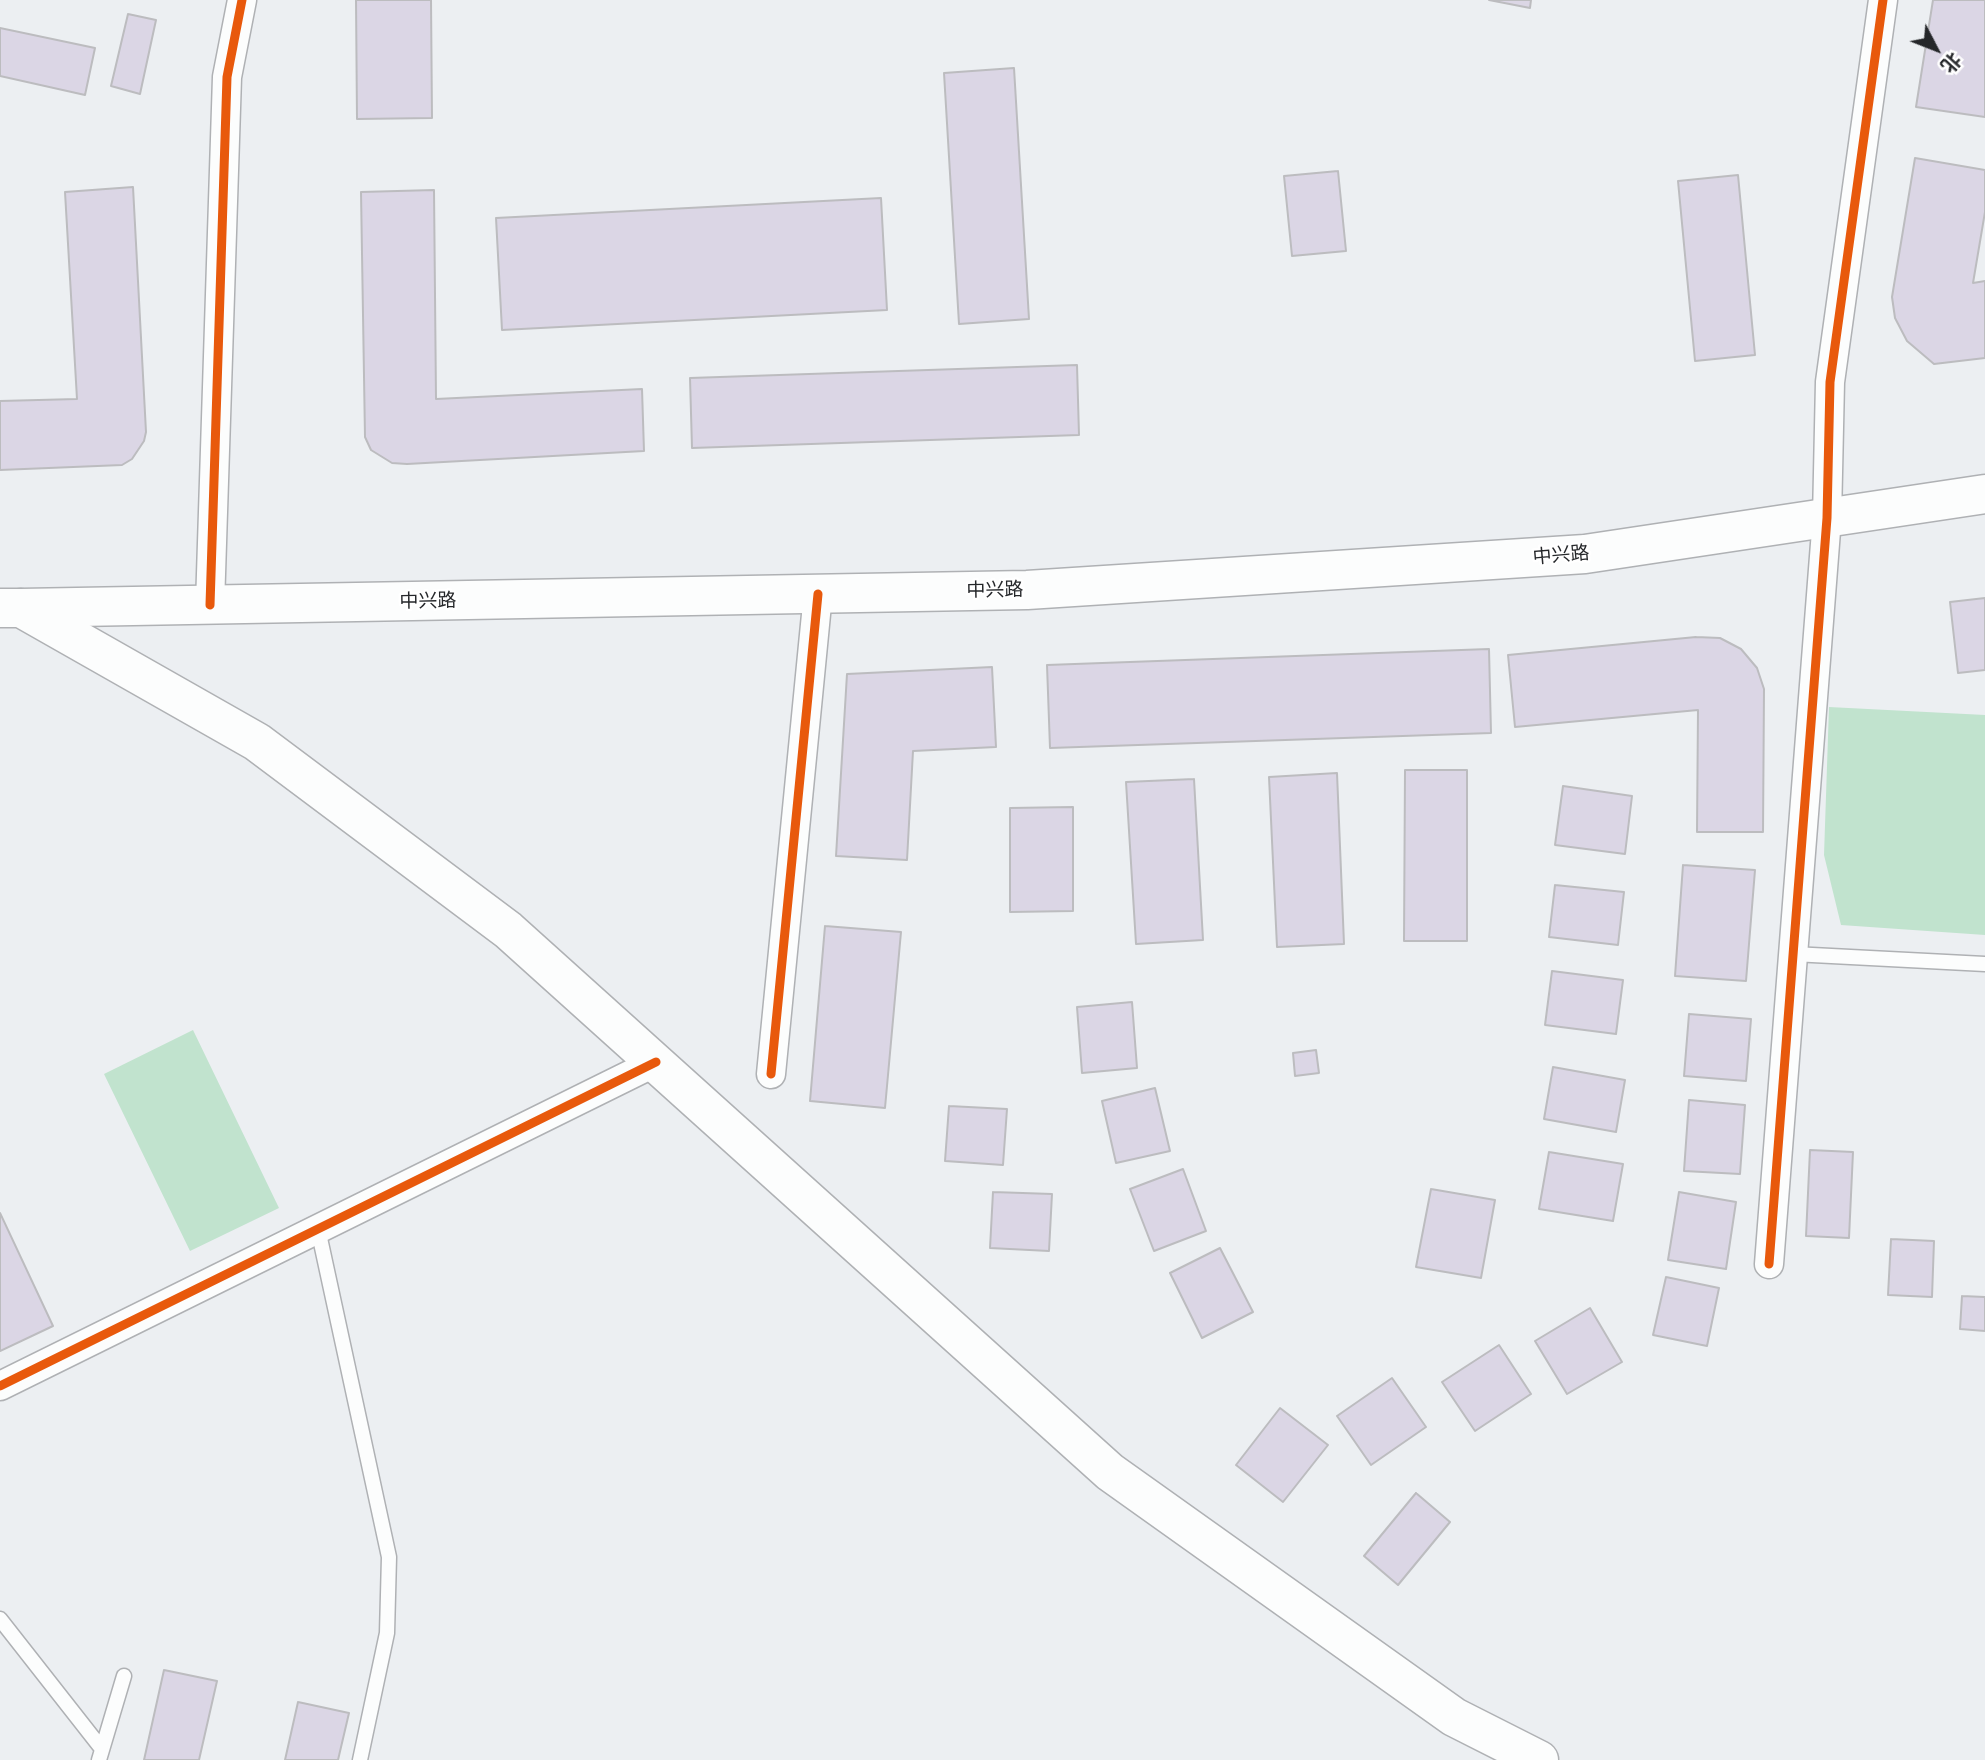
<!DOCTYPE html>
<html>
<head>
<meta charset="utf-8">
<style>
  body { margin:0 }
  #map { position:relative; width:1985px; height:1760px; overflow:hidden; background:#eceff2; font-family:"Golos Text","Noto Sans SC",sans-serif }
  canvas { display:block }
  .north { position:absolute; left:1901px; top:14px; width:70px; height:70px; -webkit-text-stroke:5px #fff; paint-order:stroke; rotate:132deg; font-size:19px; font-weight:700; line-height:28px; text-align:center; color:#25272a }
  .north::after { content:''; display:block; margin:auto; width:24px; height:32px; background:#25272a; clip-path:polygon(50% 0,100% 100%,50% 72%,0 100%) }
</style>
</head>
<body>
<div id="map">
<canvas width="1985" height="1760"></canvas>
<div class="north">北</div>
</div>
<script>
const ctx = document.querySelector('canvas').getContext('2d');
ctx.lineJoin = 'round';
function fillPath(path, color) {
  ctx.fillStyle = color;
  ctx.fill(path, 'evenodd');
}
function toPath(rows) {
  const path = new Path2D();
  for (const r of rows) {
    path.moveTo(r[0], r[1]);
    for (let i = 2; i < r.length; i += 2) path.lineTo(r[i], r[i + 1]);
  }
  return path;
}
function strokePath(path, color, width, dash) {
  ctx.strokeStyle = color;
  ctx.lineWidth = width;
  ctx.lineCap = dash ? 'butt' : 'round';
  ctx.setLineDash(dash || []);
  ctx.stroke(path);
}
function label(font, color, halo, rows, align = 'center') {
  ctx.font = font + ' "Golos Text","Noto Sans SC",sans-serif';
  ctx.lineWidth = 5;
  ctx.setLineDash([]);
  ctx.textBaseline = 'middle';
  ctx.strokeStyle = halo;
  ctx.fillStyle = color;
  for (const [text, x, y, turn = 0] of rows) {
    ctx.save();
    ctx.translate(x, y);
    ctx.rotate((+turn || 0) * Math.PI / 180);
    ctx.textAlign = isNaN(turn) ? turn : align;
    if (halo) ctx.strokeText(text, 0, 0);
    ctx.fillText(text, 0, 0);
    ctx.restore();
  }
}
const green = toPath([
  [1829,707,1985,715,1985,935,1841,925,1824,855],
  [193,1030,279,1208,190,1251,104,1074]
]);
const building = toPath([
  [356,0,431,0,432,118,357,119,356,0],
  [1489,0,1531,0,1530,8,1489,0],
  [1933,0,1985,0,1985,117,1916,107,1933,0],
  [128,14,156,20,140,94,111,86,128,14],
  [0,28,95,48,85,95,0,76,0,28],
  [1014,68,1029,319,959,324,944,73,1014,68],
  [1915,158,1985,170,1985,212,1973,283,1985,281,1985,358,1934,364,1907,341,1895,318,1892,297,1915,158],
  [1338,171,1346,251,1292,256,1284,176,1338,171],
  [1738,175,1755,355,1695,361,1678,181,1738,175],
  [133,187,146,432,144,441,132,459,122,465,0,470,0,401,77,399,65,192,133,187],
  [434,190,436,399,642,389,644,451,407,464,392,463,371,450,365,437,361,192,434,190],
  [881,198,887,310,502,330,496,218,881,198],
  [1077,365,1079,435,692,448,690,378,1077,365],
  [1985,598,1985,670,1958,673,1950,602,1985,598],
  [1696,637,1720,638,1741,649,1757,668,1764,689,1763,832,1697,832,1698,710,1515,727,1508,655,1696,637],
  [1489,649,1491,733,1050,748,1047,665,1489,649],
  [992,667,996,747,913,751,907,860,836,856,847,674,992,667],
  [1405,770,1467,770,1467,941,1404,941,1405,770],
  [1337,773,1344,944,1277,947,1269,777,1337,773],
  [1194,779,1203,940,1136,944,1126,782,1194,779],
  [1563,786,1632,796,1625,854,1555,845,1563,786],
  [1073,807,1073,911,1010,912,1010,808,1073,807],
  [1683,865,1755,870,1746,981,1675,976,1683,865],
  [1555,885,1624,892,1618,945,1549,937,1555,885],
  [825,926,901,932,885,1108,810,1101,825,926],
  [1552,971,1623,980,1616,1034,1545,1025,1552,971],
  [1132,1002,1137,1068,1082,1073,1077,1007,1132,1002],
  [1689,1014,1751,1019,1746,1081,1684,1076,1689,1014],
  [1316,1050,1319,1073,1295,1076,1293,1053,1316,1050],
  [1553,1067,1625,1080,1616,1132,1544,1119,1553,1067],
  [1155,1088,1170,1151,1116,1163,1102,1101,1155,1088],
  [1689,1100,1745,1105,1740,1174,1684,1171,1689,1100],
  [949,1106,1007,1109,1003,1165,945,1161,949,1106],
  [1810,1150,1853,1152,1849,1238,1806,1236,1810,1150],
  [1549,1152,1623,1164,1613,1221,1539,1209,1549,1152],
  [1183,1169,1206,1231,1154,1251,1130,1189,1183,1169],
  [1431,1189,1495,1200,1481,1278,1416,1267,1431,1189],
  [993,1192,1052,1194,1049,1251,990,1248,993,1192],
  [1679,1192,1736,1202,1726,1269,1668,1260,1679,1192],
  [0,1213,53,1326,0,1351,0,1213],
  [1891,1239,1934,1241,1932,1297,1888,1295,1891,1239],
  [1220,1248,1253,1312,1202,1338,1170,1273,1220,1248],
  [1666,1277,1719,1288,1707,1346,1653,1335,1666,1277],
  [1962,1296,1985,1297,1985,1331,1960,1329,1962,1296],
  [1590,1308,1622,1362,1567,1394,1535,1341,1590,1308],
  [1499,1345,1531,1394,1475,1431,1442,1382,1499,1345],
  [1392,1378,1426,1427,1371,1465,1337,1416,1392,1378],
  [1280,1408,1328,1445,1283,1502,1236,1465,1280,1408],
  [1416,1493,1450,1522,1398,1585,1364,1556,1416,1493],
  [164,1670,217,1681,199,1760,144,1760,164,1670],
  [298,1702,349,1713,338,1760,285,1760,298,1702]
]);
const lane = toPath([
  [1793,954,1985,964],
  [318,1229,389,1557,387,1633,360,1760],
  [0,1619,102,1749],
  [99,1760,124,1676]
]);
const street = toPath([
  [210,605,227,77,242,0],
  [771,1074,818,594],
  [1769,1264,1827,518,1830,382,1883,0],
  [0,1386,656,1062]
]);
const secondary = toPath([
  [21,608,1027,590,1585,554,1985,494]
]);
const primary = toPath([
  [0,608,21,608,257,742,508,930,1110,1472,1454,1717,1539,1760]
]);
const cycleway = toPath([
  [210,605,227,77,242,0],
  [771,1074,818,594],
  [1769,1264,1827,518,1830,382,1883,0],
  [0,1386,656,1062]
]);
const streetNames = [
  ["中兴路",1561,555,-5],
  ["中兴路",995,590,-1],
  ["中兴路",428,601,-1]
];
fillPath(green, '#c1e3ce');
fillPath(building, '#dbd6e5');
strokePath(building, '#bcbcbf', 2);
strokePath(lane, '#afb1b4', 17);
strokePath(street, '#afb1b4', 31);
strokePath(secondary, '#afb1b4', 41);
strokePath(primary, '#afb1b4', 41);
strokePath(lane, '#fcfdfd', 14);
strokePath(street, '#fcfdfd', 28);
strokePath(secondary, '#fcfdfd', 38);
strokePath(primary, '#fcfdfd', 38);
strokePath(cycleway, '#e8590c', 9);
label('19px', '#25272a', '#fff', streetNames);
</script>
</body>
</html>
